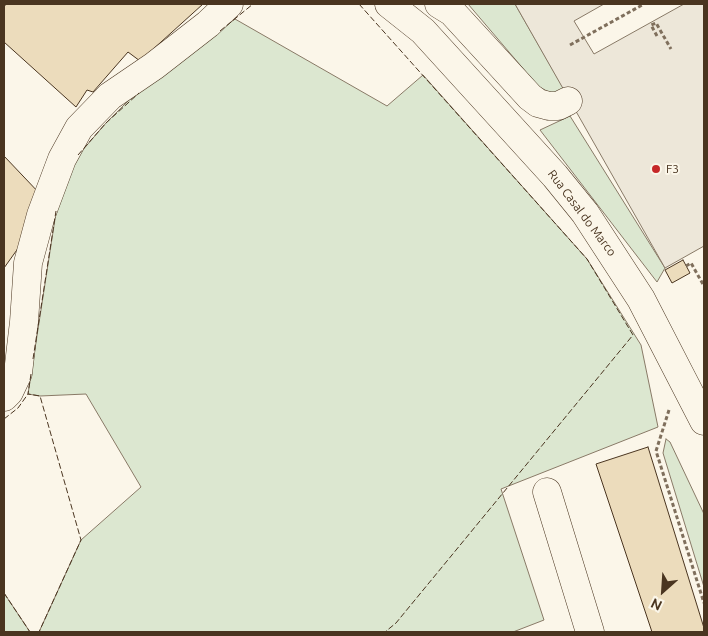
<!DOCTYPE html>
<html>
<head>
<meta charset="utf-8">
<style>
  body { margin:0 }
  #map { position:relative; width:708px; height:636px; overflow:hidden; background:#fbf6e9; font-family:Ubuntu,sans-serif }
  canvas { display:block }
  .frame { position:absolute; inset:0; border:5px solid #4a3520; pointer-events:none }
  .north { position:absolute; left:638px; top:566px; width:50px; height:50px; -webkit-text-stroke:4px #fbf6e9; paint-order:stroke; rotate:206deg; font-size:14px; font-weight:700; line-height:20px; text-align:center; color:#4a3520 }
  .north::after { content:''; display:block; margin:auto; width:18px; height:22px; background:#4a3520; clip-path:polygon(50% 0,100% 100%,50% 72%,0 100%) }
</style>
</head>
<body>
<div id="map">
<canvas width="708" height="636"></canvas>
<div class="frame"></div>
<div class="north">N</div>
</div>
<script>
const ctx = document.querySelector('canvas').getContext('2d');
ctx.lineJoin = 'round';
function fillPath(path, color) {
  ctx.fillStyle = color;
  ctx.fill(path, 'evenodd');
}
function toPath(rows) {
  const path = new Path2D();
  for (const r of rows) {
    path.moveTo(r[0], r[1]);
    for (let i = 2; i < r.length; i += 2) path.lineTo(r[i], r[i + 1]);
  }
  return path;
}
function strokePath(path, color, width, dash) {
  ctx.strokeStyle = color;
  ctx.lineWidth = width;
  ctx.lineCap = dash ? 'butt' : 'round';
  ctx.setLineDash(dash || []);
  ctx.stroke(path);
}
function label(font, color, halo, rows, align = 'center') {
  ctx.font = font + ' Ubuntu,sans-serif';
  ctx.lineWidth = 4;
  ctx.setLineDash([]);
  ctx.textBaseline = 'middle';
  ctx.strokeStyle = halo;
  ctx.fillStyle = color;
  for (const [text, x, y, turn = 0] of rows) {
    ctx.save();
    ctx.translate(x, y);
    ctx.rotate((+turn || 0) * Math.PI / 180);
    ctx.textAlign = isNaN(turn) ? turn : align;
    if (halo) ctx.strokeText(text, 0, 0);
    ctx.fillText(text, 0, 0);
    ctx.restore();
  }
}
const green = toPath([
  [468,4,515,4,565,91,552,94,538,86,468,4],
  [235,19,387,106,423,75,587,259,641,345,658,427,501,489,544,620,513,632,39,632,81,540,141,487,86,394,40,396,28,394,57,206,75,159,106,123,129,100,235,19],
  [570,116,665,268,657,282,540,130,570,116],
  [666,439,670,442,704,514,704,587,663,453,666,439],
  [4,593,30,632,4,632,4,593]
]);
const parking = toPath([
  [515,4,604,4,574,21,594,54,684,4,704,4,704,246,665,268,515,4]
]);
const building = toPath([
  [6,4,203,4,140,61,128,52,93,92,87,90,76,107,4,42,4,7,6,4],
  [4,156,42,196,34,226,4,268,4,156],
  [683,260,690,273,672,283,665,270,683,260],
  [648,447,704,628,704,632,652,632,596,464,648,447]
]);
const path = toPath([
  [657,36,651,25,656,23,671,49],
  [570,45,644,4],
  [686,266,691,263,704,286],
  [669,410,656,451,704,603]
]);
const minor = toPath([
  [439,4,452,12,530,97,538,103,549,106,558,106,568,101],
  [4,397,9,392,18,373,24,322,28,263,41,215,62,159,79,128,110,96,154,66,208,24,229,4],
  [547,492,590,632]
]);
const major = toPath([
  [389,4,423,31,555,176,585,213,641,299,704,421]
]);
const fence = toPath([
  [359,4,587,259,633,335,396,623,385,632],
  [220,31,253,4],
  [78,155,106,123,139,93],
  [33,359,56,211],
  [31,374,28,394,40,396,81,540,39,632],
  [4,419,18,408,28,394],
  [4,593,30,632]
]);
const markers = [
  [656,169,5,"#c62828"]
];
const poiNames = [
  ["F3",666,169]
];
const streetNames = [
  ["Rua Casal do Marco",582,213,53]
];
fillPath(green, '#dce7d0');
strokePath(green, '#887966', 1);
fillPath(parking, '#ede7d9');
strokePath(parking, '#887966', 1);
fillPath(building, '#ecdcbc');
strokePath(building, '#4a3520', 1);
strokePath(minor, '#4a3520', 29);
strokePath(major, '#4a3520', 29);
strokePath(path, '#7f6f5c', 3, [4, 2.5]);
strokePath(minor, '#fbf6e9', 28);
strokePath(major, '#fbf6e9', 28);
strokePath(fence, '#4a3520', 1, [6, 2.5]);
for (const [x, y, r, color] of markers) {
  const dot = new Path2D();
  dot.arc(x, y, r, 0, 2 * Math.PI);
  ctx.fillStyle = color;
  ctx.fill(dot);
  strokePath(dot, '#fbf6e9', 2);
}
label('12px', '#4a3520', '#fbf6e9', poiNames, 'left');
label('12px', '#4a3520', '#fbf6e9', streetNames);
</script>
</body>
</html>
